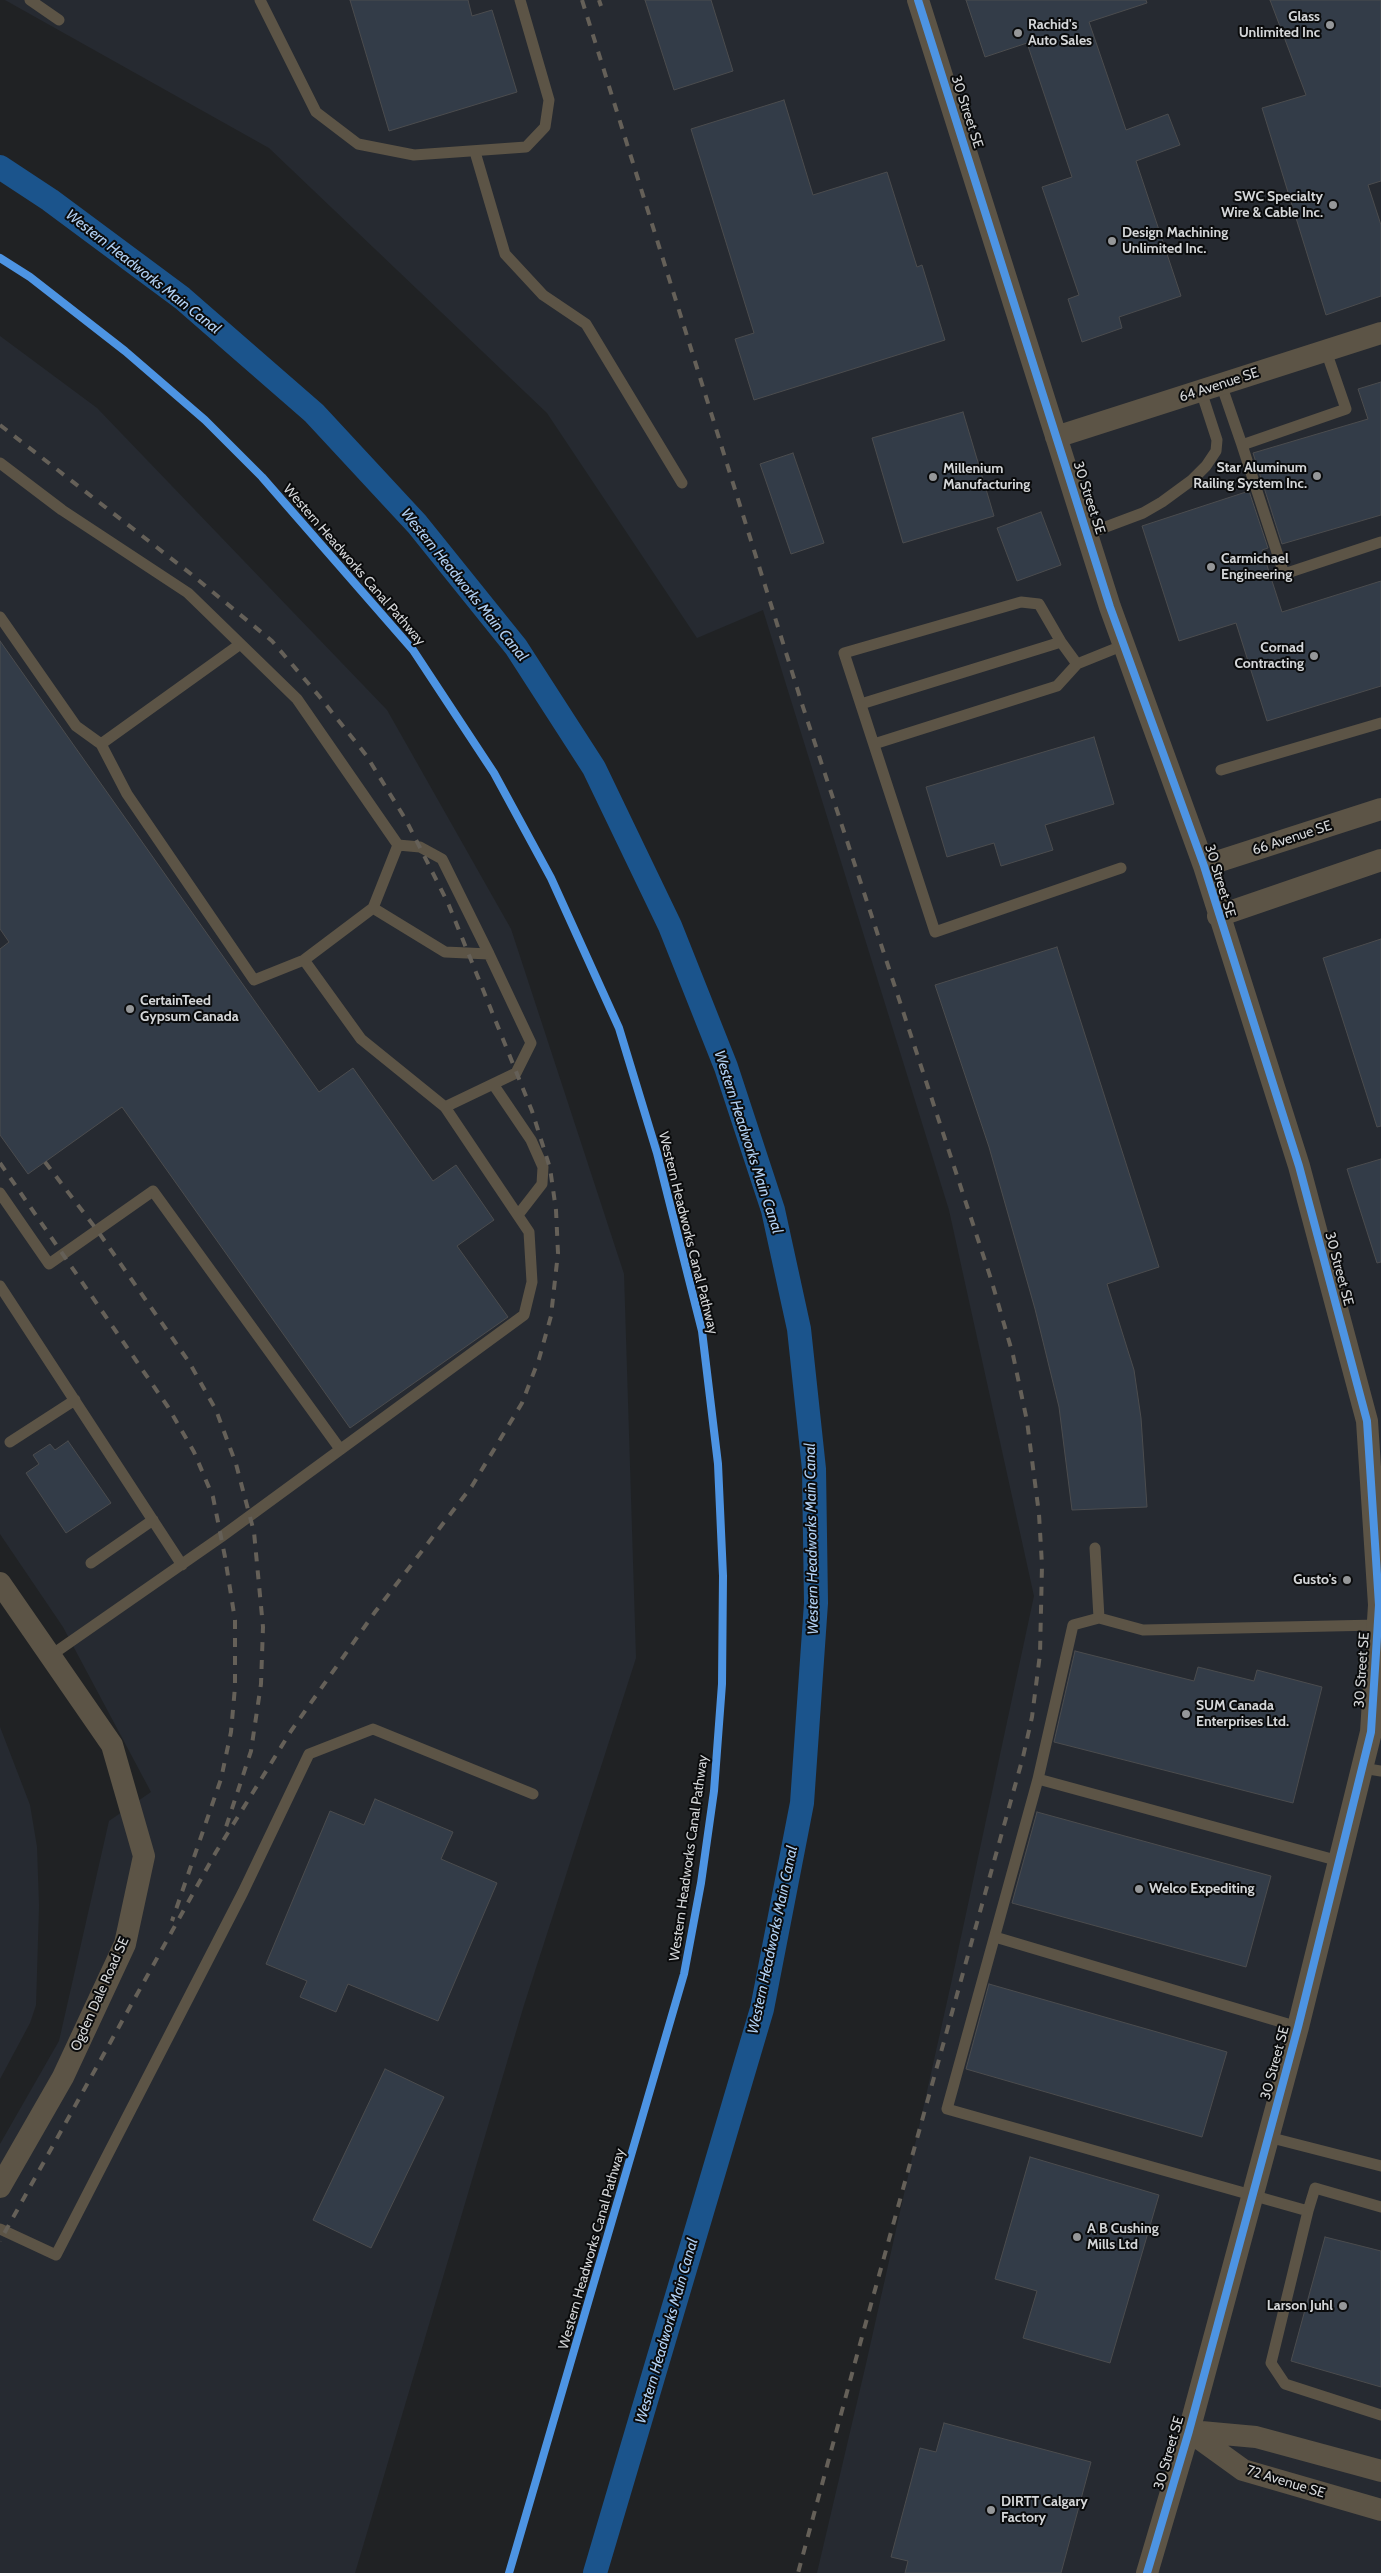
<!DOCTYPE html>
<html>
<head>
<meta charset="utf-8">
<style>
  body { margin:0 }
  canvas { display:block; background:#202224 }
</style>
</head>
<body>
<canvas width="1381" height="2573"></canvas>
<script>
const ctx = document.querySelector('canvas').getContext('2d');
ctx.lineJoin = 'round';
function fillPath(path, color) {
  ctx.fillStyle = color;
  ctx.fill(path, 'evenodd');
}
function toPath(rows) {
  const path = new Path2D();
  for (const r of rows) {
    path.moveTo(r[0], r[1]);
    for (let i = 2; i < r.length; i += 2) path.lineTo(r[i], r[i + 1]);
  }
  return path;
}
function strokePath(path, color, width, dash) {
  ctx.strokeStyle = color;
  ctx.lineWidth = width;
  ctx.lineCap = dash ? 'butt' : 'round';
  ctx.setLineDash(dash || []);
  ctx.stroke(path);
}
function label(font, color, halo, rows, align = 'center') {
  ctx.font = font + ' Cabin,sans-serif';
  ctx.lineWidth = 4;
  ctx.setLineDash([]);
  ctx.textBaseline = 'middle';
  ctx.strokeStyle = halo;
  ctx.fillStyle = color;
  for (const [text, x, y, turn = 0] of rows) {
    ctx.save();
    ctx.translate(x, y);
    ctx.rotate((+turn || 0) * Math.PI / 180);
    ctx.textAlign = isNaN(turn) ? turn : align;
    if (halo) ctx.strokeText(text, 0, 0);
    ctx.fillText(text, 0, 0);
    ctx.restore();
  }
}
const built = toPath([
  [5,0,1381,0,1381,2573,817,2573,866,2364,951,1984,1034,1596,949,1210,763,610,697,638,547,413,269,148],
  [0,336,97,408,387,710,511,929,624,1274,636,1658,524,2005,355,2573,0,2573,0,2144,59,2041,109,1821,151,1792,63,1627,0,1534],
  [0,1727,30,1805,37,1847,39,1906,36,2005,30,2023,0,2079]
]);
const canal = toPath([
  [0,167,50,200,182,298,314,413,417,524,516,647,594,768,670,926,726,1067,773,1210,799,1329,814,1469,816,1603,802,1803,762,2009,595,2573]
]);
const building = toPath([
  [350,0,468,0,472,16,492,10,517,92,389,131,350,0],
  [645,0,711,0,733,71,674,90,645,0],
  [966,0,1146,0,1147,3,1089,22,1126,130,1168,114,1180,145,1136,161,1181,296,1119,317,1122,328,1082,342,1068,299,1079,295,1042,187,1072,177,1027,43,985,57,966,0],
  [1270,0,1381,0,1381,181,1368,185,1381,225,1381,296,1326,315,1262,108,1306,95,1270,0],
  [784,100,813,195,887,172,917,267,922,265,945,340,754,400,735,339,754,333,691,129,784,100],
  [1381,382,1381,515,1282,544,1253,453,1368,419,1358,389,1381,382],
  [963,412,994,516,903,543,872,438,963,412],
  [793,453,824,543,791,554,760,464,793,453],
  [1249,491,1268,548,1262,550,1282,612,1381,581,1381,686,1267,721,1236,623,1179,641,1142,526,1249,491],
  [1041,512,1061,565,1017,581,997,528,1041,512],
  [0,641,319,1092,353,1068,433,1181,456,1165,494,1220,457,1246,508,1317,350,1428,122,1107,28,1174,0,1135,0,949,9,942,0,929,0,641],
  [1094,737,1114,804,1045,825,1053,850,1001,866,994,843,947,857,926,787,1094,737],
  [1381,939,1381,1126,1377,1127,1323,958,1381,939],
  [1057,947,1159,1267,1107,1284,1134,1370,1141,1418,1147,1507,1072,1510,1059,1407,1035,1309,989,1147,935,985,1057,947],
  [1381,1159,1381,1262,1377,1263,1347,1169,1381,1159],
  [68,1441,111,1503,66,1533,26,1473,39,1464,33,1455,50,1444,55,1450,68,1441],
  [1075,1651,1194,1681,1198,1667,1254,1681,1257,1670,1322,1687,1293,1803,1054,1742,1075,1651],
  [375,1799,453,1832,441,1859,497,1883,438,2021,348,1984,336,2012,300,1997,307,1981,266,1964,330,1811,364,1825,375,1799],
  [1037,1812,1271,1876,1246,1967,1012,1903,1037,1812],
  [989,1984,1227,2052,1202,2137,966,2069,989,1984],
  [385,2069,444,2097,371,2248,313,2220,385,2069],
  [1030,2157,1159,2195,1110,2363,1023,2338,1037,2291,995,2279,1030,2157],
  [1325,2237,1381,2251,1381,2387,1291,2361,1325,2237],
  [944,2423,1091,2462,1061,2573,905,2573,908,2561,891,2557,920,2448,936,2452,944,2423]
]);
const service = toPath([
  [30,0,59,20],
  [260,0,316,112,358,144,414,155,526,147,545,127,549,100,520,0],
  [475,152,505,254,543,295,586,324,682,483],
  [1221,384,1242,445,1346,409,1326,351],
  [1242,445,1284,574,1381,542],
  [0,463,62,510,188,593,297,699,398,845,373,908,304,960,254,980,127,794,101,744,239,645],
  [1087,534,1143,513,1162,502,1192,480,1206,466,1216,451,1217,440,1201,391],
  [0,617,76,726,101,744],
  [1061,642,1039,604,1021,602,844,653,935,932,1121,868],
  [861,704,1061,642,1077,664],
  [874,744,1057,686,1077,664,1124,645],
  [1221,770,1381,723],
  [398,845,420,847,442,859,489,954],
  [373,908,445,952,489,954,531,1043,516,1073,445,1107],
  [493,1084,531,1140,543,1167,542,1184,518,1215],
  [0,1193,49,1264,153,1191,340,1449],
  [0,1286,182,1565],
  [10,1442,75,1400],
  [1095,1548,1099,1618],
  [91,1563,153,1520],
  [1378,1625,1143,1630,1099,1618,1073,1625,1038,1779,947,2109,1308,2211,1271,2363,1285,2384,1381,2415],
  [50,1656,221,1537,524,1315,532,1282,529,1232,445,1107,361,1039,304,960],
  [1362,1768,1381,1771],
  [1038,1779,1339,1861],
  [995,1937,1298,2027],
  [1268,2137,1381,2166],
  [1308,2211,1315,2188,1381,2207],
  [0,2229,56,2255,243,1892,309,1754,373,1729,533,1794]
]);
const minor = toPath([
  [918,0,1110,607,1204,866,1299,1166,1367,1421,1379,1605,1371,1732,1298,2027,1189,2431,1147,2573],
  [1056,437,1381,333],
  [1204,866,1381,809],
  [1218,916,1381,860],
  [0,1583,112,1745,144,1856,125,1944,63,2077,0,2187],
  [1189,2431,1243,2470,1381,2510],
  [1190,2431,1256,2437,1381,2471]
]);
const rail = toPath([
  [582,0,803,707,991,1279,1013,1355,1027,1421,1039,1514,1042,1565,1040,1654,1032,1717,1023,1757,863,2333,798,2573],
  [599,0,601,6],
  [0,425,191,574,272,641,319,696,366,755,406,820,448,903,532,1111,550,1168,556,1210,558,1253,551,1316,539,1359,522,1403,472,1486,375,1612,291,1731,216,1852,0,2241],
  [45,1162,97,1230,189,1362,216,1410,236,1464,254,1532,263,1627,261,1684,251,1751,226,1827],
  [0,1163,168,1407,194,1452,213,1497,225,1557,235,1620,235,1687,231,1732,221,1779,172,1921]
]);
const cycleway = toPath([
  [918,0,1110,607,1204,866,1299,1166,1367,1421,1379,1605,1371,1732,1298,2027,1189,2431,1147,2573],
  [0,258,30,277,125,351,205,420,262,477,413,650,494,773,551,878,619,1028,657,1153,702,1331,718,1464,723,1576,722,1684,714,1791,701,1883,684,1974,509,2573]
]);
const markers = [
  [1330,25,5,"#959799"],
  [1018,33,5,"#959799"],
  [1333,205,5,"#959799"],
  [1112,241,5,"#959799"],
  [1317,476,5,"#959799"],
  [933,477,5,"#959799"],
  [1211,567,5,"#959799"],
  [1314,656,5,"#959799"],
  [130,1009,5,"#959799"],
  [1347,1580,5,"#959799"],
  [1186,1714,5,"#959799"],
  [1139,1889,5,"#959799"],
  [1077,2237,5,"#959799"],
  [1343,2306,5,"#959799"],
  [991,2510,5,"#959799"]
];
const poiNames = [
  ["Glass",1320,17,"right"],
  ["Unlimited Inc",1320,33,"right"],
  ["Rachid's",1028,25],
  ["Auto Sales",1028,41],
  ["SWC Specialty",1323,197,"right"],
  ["Wire & Cable Inc.",1323,213,"right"],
  ["Design Machining",1122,233],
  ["Unlimited Inc.",1122,249],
  ["Star Aluminum",1307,468,"right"],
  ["Railing System Inc.",1307,484,"right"],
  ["Millenium",943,469],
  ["Manufacturing",943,485],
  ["Carmichael",1221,559],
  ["Engineering",1221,575],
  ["Cornad",1304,648,"right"],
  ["Contracting",1304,664,"right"],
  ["CertainTeed",140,1001],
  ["Gypsum Canada",140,1017],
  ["Gusto's",1337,1580,"right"],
  ["SUM Canada",1196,1706],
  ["Enterprises Ltd.",1196,1722],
  ["Welco Expediting",1149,1889],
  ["A B Cushing",1087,2229],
  ["Mills Ltd",1087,2245],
  ["Larson Juhl",1333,2306,"right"],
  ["DIRTT Calgary",1001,2502],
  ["Factory",1001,2518]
];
const streetNames = [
  ["30 Street SE",967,112,72],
  ["64 Avenue SE",1219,385,-18],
  ["30 Street SE",1089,498,72],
  ["Western Headworks Canal Pathway",354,565,49],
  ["66 Avenue SE",1292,838,-18],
  ["30 Street SE",1220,881,73],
  ["Western Headworks Canal Pathway",688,1233,76],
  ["30 Street SE",1339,1269,75],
  ["30 Street SE",1362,1670,-86],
  ["Western Headworks Canal Pathway",689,1858,-82],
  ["Ogden Dale Road SE",100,1994,-66],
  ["30 Street SE",1275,2063,-75],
  ["Western Headworks Canal Pathway",592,2249,-74],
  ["30 Street SE",1169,2453,-74],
  ["72 Avenue SE",1286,2482,17]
];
const waterNames = [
  ["Western Headworks Main Canal",143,272,38],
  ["Western Headworks Main Canal",464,585,51],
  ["Western Headworks Main Canal",748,1142,72],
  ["Western Headworks Main Canal",812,1539,-91],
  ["Western Headworks Main Canal",773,1940,-78],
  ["Western Headworks Main Canal",667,2331,-74]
];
fillPath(built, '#262a31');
strokePath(canal, '#1b548c', 24);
fillPath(building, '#333c48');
strokePath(building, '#4b4c4e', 1);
strokePath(service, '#5c5446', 11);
strokePath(minor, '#5c5446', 22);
strokePath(rail, '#656058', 4, [9, 9]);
strokePath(cycleway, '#4d94e3', 8);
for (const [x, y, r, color] of markers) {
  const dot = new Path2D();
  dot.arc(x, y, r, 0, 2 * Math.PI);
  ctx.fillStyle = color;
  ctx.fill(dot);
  strokePath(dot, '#0a0b0c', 2);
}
label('bold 14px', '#d4d6d8', '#0a0b0c', poiNames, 'left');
label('14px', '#d4d6d8', '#0a0b0c', streetNames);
label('italic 15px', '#b1d0f3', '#0a0b0c', waterNames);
</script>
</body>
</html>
